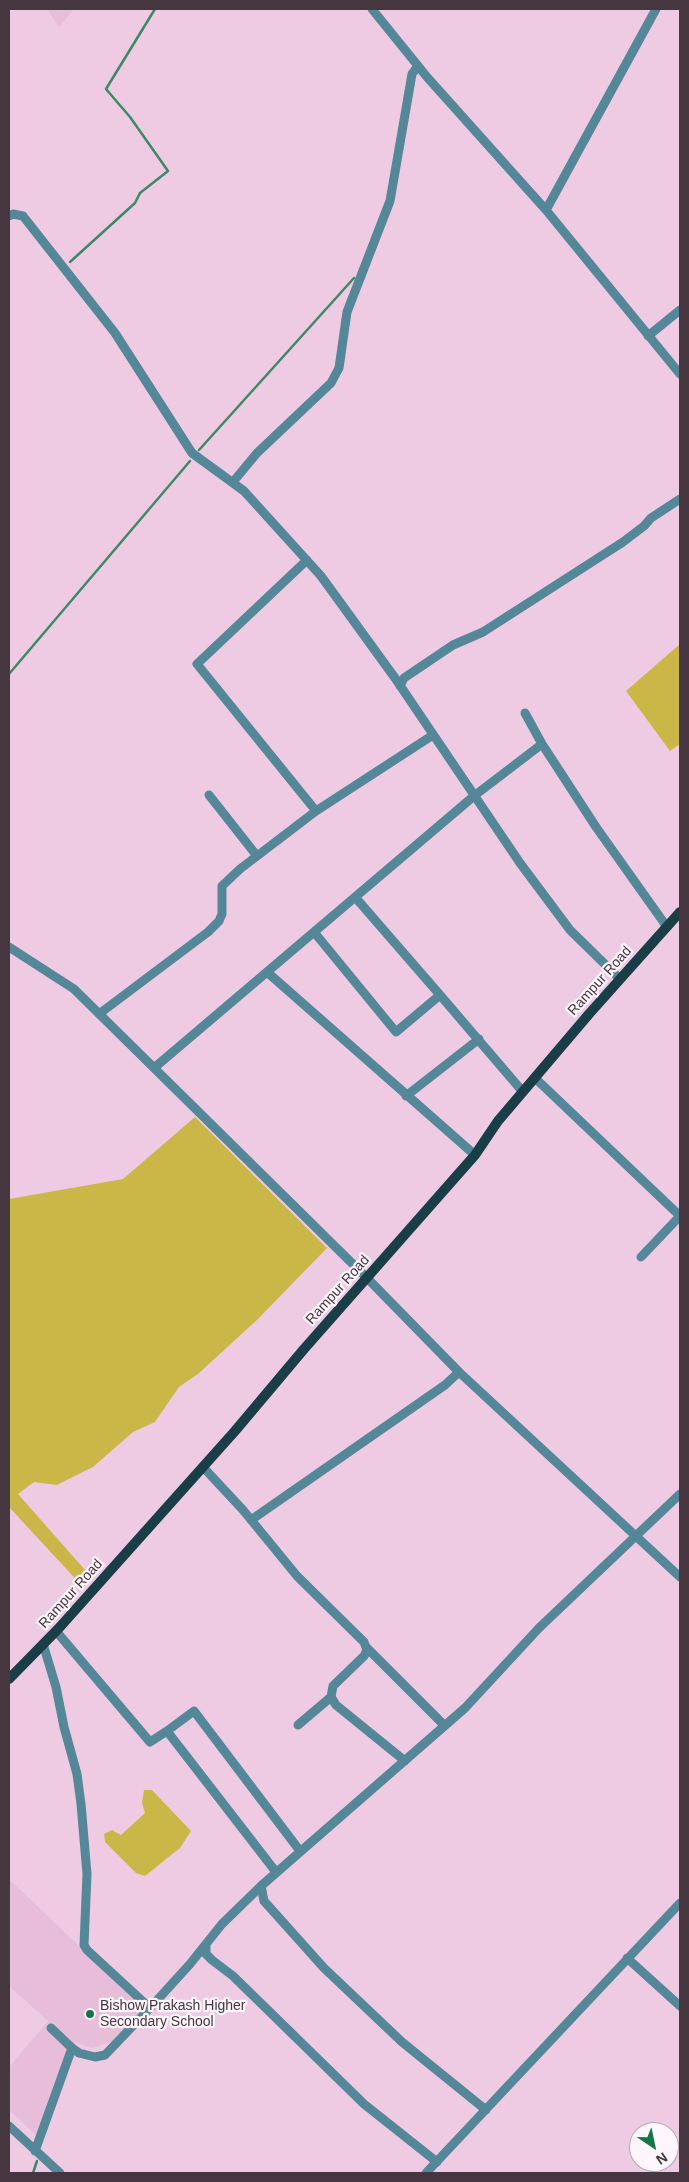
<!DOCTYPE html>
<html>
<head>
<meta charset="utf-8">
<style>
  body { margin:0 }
  #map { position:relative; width:689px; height:2182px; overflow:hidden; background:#efcbe3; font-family:Helvetica,sans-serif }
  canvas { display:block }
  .frame { position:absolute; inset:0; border:10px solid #453640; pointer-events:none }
  .north { position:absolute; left:629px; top:2122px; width:50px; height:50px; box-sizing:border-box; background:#fef6fb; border:1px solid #b4a9b0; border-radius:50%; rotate:146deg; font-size:14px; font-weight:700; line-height:20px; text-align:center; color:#453640 }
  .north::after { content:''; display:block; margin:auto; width:18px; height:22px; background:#14754b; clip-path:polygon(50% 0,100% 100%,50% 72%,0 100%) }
</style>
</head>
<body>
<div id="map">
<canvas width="689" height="2182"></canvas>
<div class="frame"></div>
<div class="north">N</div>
</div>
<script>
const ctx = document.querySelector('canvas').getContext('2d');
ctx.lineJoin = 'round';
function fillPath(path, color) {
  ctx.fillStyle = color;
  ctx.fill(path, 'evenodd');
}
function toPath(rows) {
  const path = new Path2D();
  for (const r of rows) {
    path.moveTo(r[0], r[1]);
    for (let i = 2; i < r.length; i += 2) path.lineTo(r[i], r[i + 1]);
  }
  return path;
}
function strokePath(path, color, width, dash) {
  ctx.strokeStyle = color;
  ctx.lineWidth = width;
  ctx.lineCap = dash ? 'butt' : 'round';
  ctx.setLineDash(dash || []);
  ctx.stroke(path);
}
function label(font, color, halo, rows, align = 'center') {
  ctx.font = font + ' Helvetica,sans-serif';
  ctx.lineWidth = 4.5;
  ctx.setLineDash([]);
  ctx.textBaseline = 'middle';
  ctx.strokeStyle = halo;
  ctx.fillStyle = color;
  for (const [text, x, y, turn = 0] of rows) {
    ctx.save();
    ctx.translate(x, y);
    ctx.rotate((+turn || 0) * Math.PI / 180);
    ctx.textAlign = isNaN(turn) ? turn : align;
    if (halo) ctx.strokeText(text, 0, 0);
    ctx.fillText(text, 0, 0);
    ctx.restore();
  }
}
const built = toPath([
  [47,9,74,9,59,27],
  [9,1879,144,2008,121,2039,92,2048,76,2043,72,2048,38,2137,9,2110,9,2067,48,2021,9,1986]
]);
const green = toPath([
  [680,644,680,744,670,751,626,691],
  [195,1117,327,1248,258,1319,198,1374,179,1387,155,1422,133,1432,93,1467,57,1485,34,1482,18,1494,93,1579,83,1587,9,1507,9,1199,123,1179],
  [144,1790,152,1790,191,1831,180,1848,145,1876,136,1873,105,1842,104,1834,112,1830,121,1835,145,1813,142,1803]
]);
const stream = toPath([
  [70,262,135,203,140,193,168,171,130,117,106,89,155,9],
  [199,450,354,278],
  [9,674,190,461],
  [33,2173,37,2161]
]);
const minor = toPath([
  [372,9,427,77,546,210,680,374],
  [546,210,656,9],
  [9,216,13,214,23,216,115,333,192,453,244,491,321,576,395,678,520,863,570,930,620,979],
  [648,336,680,310],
  [233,482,257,453,331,383,339,368,347,312,390,201,412,74,418,66],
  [307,560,197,664,316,811],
  [400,686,404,678,453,645,483,632,623,542,644,526,651,518,680,499],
  [525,713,542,744,596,827,667,927],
  [209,795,257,856],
  [355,897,440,995],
  [314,932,396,1032,440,995,523,1092],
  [9,947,74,989,367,1278,459,1372,680,1577],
  [267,972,475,1155],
  [99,1014,208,932,219,921,222,914,222,886,240,869,316,811,433,735],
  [154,1068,474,796,542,744],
  [535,1078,680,1216],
  [406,1096,479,1039],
  [641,1257,680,1216],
  [203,1467,243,1510,297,1576,364,1642,367,1650,364,1656,333,1686,331,1697,336,1705,405,1761],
  [251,1520,445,1385,459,1372],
  [56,1631,150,1742,167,1731,276,1872],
  [43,1644,56,1687,64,1727,77,1774,81,1804,87,1874,84,1945,87,1950,150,2008,190,1964,222,1924,261,1886,465,1708,539,1628,680,1494],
  [366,1647,444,1725],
  [298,1725,331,1697],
  [167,1731,194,1711,300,1851],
  [261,1886,264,1901,324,1968,402,2042,486,2110],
  [206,1944,206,1954,212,1960,233,1976,364,2104,437,2162],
  [627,1958,680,2006],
  [51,2028,72,2048],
  [9,2126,60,2173],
  [35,2151,72,2048,79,2053,95,2057,105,2055,150,2008],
  [426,2173,680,1903]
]);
const major = toPath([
  [9,1679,59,1628,235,1431,304,1349,475,1155,498,1121,589,1014,680,912]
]);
const markers = [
  [90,2014,5,"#14754b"]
];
const streetNames = [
  ["Rampur Road",600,981,-48],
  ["Rampur Road",338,1290,-48],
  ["Rampur Road",71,1594,-48]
];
const poiNames = [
  ["Bishow Prakash Higher",100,2006],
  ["Secondary School",100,2022]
];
fillPath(built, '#e8bdd9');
fillPath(green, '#cbb748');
strokePath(stream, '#3c8966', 2.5);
strokePath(minor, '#548797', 9);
strokePath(major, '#193e48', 10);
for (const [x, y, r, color] of markers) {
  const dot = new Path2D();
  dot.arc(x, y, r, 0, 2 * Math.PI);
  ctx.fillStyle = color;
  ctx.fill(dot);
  strokePath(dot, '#fef6fb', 2);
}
label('14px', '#453640', '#fef6fb', streetNames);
label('14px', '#453640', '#fef6fb', poiNames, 'left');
</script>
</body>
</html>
